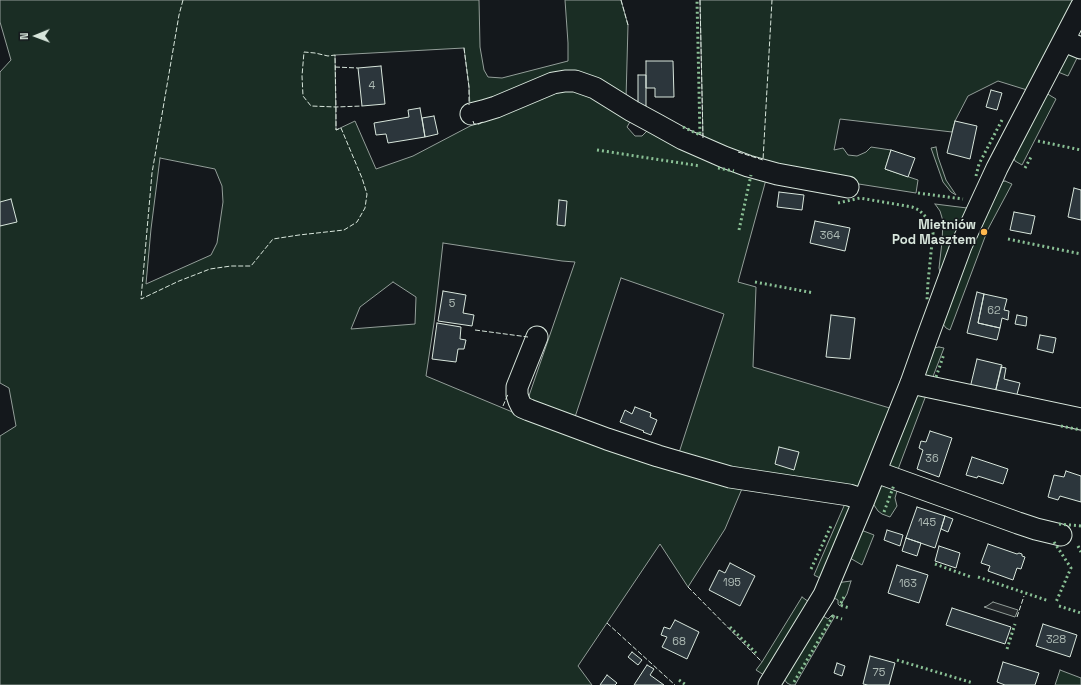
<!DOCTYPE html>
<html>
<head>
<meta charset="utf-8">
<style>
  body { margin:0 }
  #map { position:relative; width:1081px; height:685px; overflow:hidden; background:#14181c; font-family:"Space Grotesk",sans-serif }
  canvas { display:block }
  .north { position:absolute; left:16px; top:16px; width:40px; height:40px; -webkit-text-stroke:3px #14181c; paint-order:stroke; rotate:269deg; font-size:11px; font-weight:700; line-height:16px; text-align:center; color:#d8e6dc }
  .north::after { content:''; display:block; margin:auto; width:14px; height:18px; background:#d8e6dc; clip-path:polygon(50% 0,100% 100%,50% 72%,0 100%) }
</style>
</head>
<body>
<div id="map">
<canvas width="1081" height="685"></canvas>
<div class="north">N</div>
</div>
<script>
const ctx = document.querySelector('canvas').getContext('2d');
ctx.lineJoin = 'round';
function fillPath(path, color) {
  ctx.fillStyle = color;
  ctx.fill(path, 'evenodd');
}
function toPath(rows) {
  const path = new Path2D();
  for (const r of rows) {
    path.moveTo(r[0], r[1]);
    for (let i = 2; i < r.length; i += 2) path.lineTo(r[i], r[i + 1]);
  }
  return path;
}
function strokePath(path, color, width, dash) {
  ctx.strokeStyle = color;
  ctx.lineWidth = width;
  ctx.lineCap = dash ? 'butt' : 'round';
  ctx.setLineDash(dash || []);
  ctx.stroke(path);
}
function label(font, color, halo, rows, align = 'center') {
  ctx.font = font + ' "Space Grotesk",sans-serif';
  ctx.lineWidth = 3;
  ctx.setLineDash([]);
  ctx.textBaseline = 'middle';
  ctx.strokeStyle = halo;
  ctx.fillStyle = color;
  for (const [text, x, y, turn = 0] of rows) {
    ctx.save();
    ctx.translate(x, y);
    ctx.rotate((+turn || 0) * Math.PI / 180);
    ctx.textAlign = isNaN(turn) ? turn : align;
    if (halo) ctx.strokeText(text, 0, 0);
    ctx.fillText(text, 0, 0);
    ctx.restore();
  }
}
const green = toPath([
  [0,0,479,0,480,47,484,70,488,77,502,78,568,61,568,43,565,0,621,0,628,25,626,99,631,120,627,127,635,136,642,136,649,129,767,176,738,282,756,287,753,367,893,409,862,484,851,492,850,514,822,579,814,575,847,499,744,484,725,529,688,587,660,544,578,666,592,685,0,685,0,436,16,426,9,388,0,383,0,72,11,60,0,22,0,0],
  [464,48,469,87,470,107,474,124,413,156,376,169,355,121,336,130,335,55,464,48],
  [160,158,215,169,222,186,223,202,217,243,211,255,146,284,151,229,160,158],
  [443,243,562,261,575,262,522,416,426,376,434,323,443,243],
  [621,278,724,314,677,459,574,420,621,278],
  [393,282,416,297,415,324,351,329,360,307,393,282],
  [700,0,1077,0,1027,90,998,81,968,96,955,121,952,132,840,119,834,150,843,148,848,155,857,156,866,152,871,147,891,150,885,169,918,180,916,193,776,171,703,140,700,0],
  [1069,51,1079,54,1068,76,1058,72,1069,51],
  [1046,93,1056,99,1022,165,1015,161,1013,156,1046,93],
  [936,147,938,157,946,180,956,195,951,192,943,182,931,148,936,147],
  [1005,181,1012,184,988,229,950,330,946,328,943,324,943,318,958,280,1000,182,1005,181],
  [935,204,967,208,941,276,939,268,942,242,943,221,940,211,935,204],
  [939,347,944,348,932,379,921,377,934,348,939,347],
  [917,388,928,390,897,472,887,466,917,388],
  [885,483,899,484,895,498,897,506,890,517,882,514,878,511,872,502,878,488,885,483],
  [861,530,874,535,862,565,850,558,861,530],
  [851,581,847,594,840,606,838,604,838,600,830,596,836,583,851,581],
  [802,597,809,602,764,675,756,670,762,662,802,597],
  [820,614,828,619,832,615,835,616,795,685,791,685,787,683,784,679,820,614],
  [1060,670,1081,678,1081,685,1055,685,1060,670]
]);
const parking = toPath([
  [993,602,1018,610,1015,617,984,607,987,606,993,602]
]);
const building = toPath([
  [646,61,673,61,674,97,655,97,655,88,646,88,646,61],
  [381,66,385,104,362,106,358,68,381,66],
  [638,75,646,75,646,106,638,106,638,75],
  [991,90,1002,93,997,110,986,107,991,90],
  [420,108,425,137,388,143,386,134,376,135,374,123,409,117,408,110,420,108],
  [434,116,438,134,425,137,422,118,434,116],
  [955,121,977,126,970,159,947,153,955,121],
  [891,150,915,158,908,177,885,169,891,150],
  [1074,188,1081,190,1081,220,1068,217,1074,188],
  [779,192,804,195,802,210,777,207,779,192],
  [11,199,17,222,0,226,0,202,11,199],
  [559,200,567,201,565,226,557,225,559,200],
  [1014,212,1035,216,1031,234,1010,230,1014,212],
  [815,221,850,228,845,251,810,243,815,221],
  [443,291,466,295,463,313,474,315,472,326,438,321,443,291],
  [977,292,984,294,978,323,1000,328,997,340,967,333,977,292],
  [984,294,1007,299,1004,310,1009,311,1008,320,1002,318,1000,328,978,323,984,294],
  [831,315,855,318,850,359,826,357,831,315],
  [1017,315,1027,317,1026,326,1015,324,1017,315],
  [437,323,461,327,460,339,466,340,464,349,458,349,456,362,432,359,437,323],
  [1040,335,1056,338,1053,353,1037,349,1040,335],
  [977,359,1002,365,995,393,970,388,977,359],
  [1001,367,1006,368,1004,379,1020,383,1016,398,995,393,1001,367],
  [635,407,651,413,650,417,657,420,651,435,643,432,644,431,620,422,625,410,632,414,635,407],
  [930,431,952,438,939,477,917,469,923,450,919,448,921,441,926,442,930,431],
  [779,447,799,452,794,470,775,464,779,447],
  [972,457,1008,469,1003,484,978,476,977,478,966,475,972,457],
  [1066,471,1081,476,1081,502,1060,496,1058,500,1048,497,1054,475,1064,477,1066,471],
  [917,507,945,516,935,548,906,538,917,507],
  [945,516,953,519,948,532,941,529,945,516],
  [887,530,903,535,900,546,884,540,887,530],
  [906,538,921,543,917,556,902,551,906,538],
  [988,544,1017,554,1019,553,1022,554,1022,556,1025,557,1021,569,1017,568,1013,580,988,571,990,566,981,563,988,544],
  [939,546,960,553,956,568,935,561,939,546],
  [730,563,755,576,740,606,709,590,719,570,725,573,730,563],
  [897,565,928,575,919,603,888,593,897,565],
  [952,608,1011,627,1005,644,946,625,952,608],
  [675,620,699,632,687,659,662,647,667,637,661,635,664,627,670,629,675,620],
  [1043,624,1077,635,1070,657,1036,646,1043,624],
  [632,652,642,660,638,665,628,657,632,652],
  [870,656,895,663,889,685,868,685,863,684,870,656],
  [1003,662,1039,673,1035,685,1005,685,997,682,1003,662],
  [837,663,845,666,842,676,834,673,837,663],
  [647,665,654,669,650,675,664,685,634,685,647,665],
  [607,675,617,683,615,685,600,685,607,675]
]);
const minor = toPath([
  [1064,41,1081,48],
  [471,114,483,111,496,107,553,83,565,81,575,81,595,88,632,111,656,124,683,139,724,157,748,166,777,174,848,187],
  [537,337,517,387,517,395,519,401,522,407,529,410,607,439,658,456,730,477,849,495,864,500],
  [911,383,1081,419],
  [876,472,1018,523,1036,529,1061,535],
  [769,685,824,595,864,500,911,383,927,338,961,246,997,168,1081,7]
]);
const hedge = toPath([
  [683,127,700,135,697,0],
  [1038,141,1081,150],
  [597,150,700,166],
  [718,168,734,171],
  [1025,168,1031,157],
  [976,176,979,164,1002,120],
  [918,193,963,199],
  [838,203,860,198,912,207,919,210,927,218,931,226,933,233,928,282,927,300],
  [739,230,751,175],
  [1008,239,1081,254],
  [755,282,814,293],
  [936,377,944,354],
  [1061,426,1081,430],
  [884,512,894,485],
  [1059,524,1081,526],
  [1054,542,1071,568,1056,602],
  [1078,546,1081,552],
  [935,564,971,577],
  [811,569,831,526],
  [978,577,1049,601],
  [844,597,840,605,849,608],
  [1059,606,1081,613],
  [730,627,756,653],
  [1007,649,1015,624],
  [897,660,973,683],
  [679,680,686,685],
  [794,682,833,616,842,619]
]);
const fence = toPath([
  [183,0,179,15,152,173,141,299,179,281,210,269,231,266,251,266,273,239,299,235,344,230,357,222,365,208,367,194,362,178,341,128,336,130,336,107,335,55,328,56,315,53,304,52,302,76,303,96,311,106,336,107,362,106],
  [621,0,628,25],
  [700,0,703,139],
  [464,48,469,87,469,105],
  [335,67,358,68],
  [473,121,474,124,479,124,484,121],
  [738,152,763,160,772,0],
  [475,330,528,337],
  [503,406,508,394],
  [688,587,762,662],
  [1017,617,1024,596],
  [607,623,675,685]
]);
const markers = [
  [984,232,4,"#ffb74d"]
];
const numberNames = [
  ["4",372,86],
  ["364",830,236],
  ["5",452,304],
  ["62",994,311],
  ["36",932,459],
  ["145",927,523],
  ["195",732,583],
  ["163",908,584],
  ["328",1056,640],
  ["68",679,642],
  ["75",879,673]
];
const poiNames = [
  ["Mietniów",976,225],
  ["Pod Masztem",976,240]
];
fillPath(green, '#1a2d24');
strokePath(green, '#939e99', 1);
fillPath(parking, '#24282b');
strokePath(parking, '#939e99', 1);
fillPath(building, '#2c363c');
strokePath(building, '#d8e6dc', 1);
strokePath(minor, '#d8e6dc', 23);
strokePath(minor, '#14181c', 21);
strokePath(hedge, '#8ac095', 3, [2, 3]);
strokePath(fence, '#d8e6dc', 1, [5, 2]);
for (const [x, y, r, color] of markers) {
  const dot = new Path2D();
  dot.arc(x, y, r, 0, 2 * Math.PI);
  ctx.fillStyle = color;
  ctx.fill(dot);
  strokePath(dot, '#14181c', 1.5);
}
label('11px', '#adbab4', null, numberNames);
label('bold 13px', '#d8e6dc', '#14181c', poiNames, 'right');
</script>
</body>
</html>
